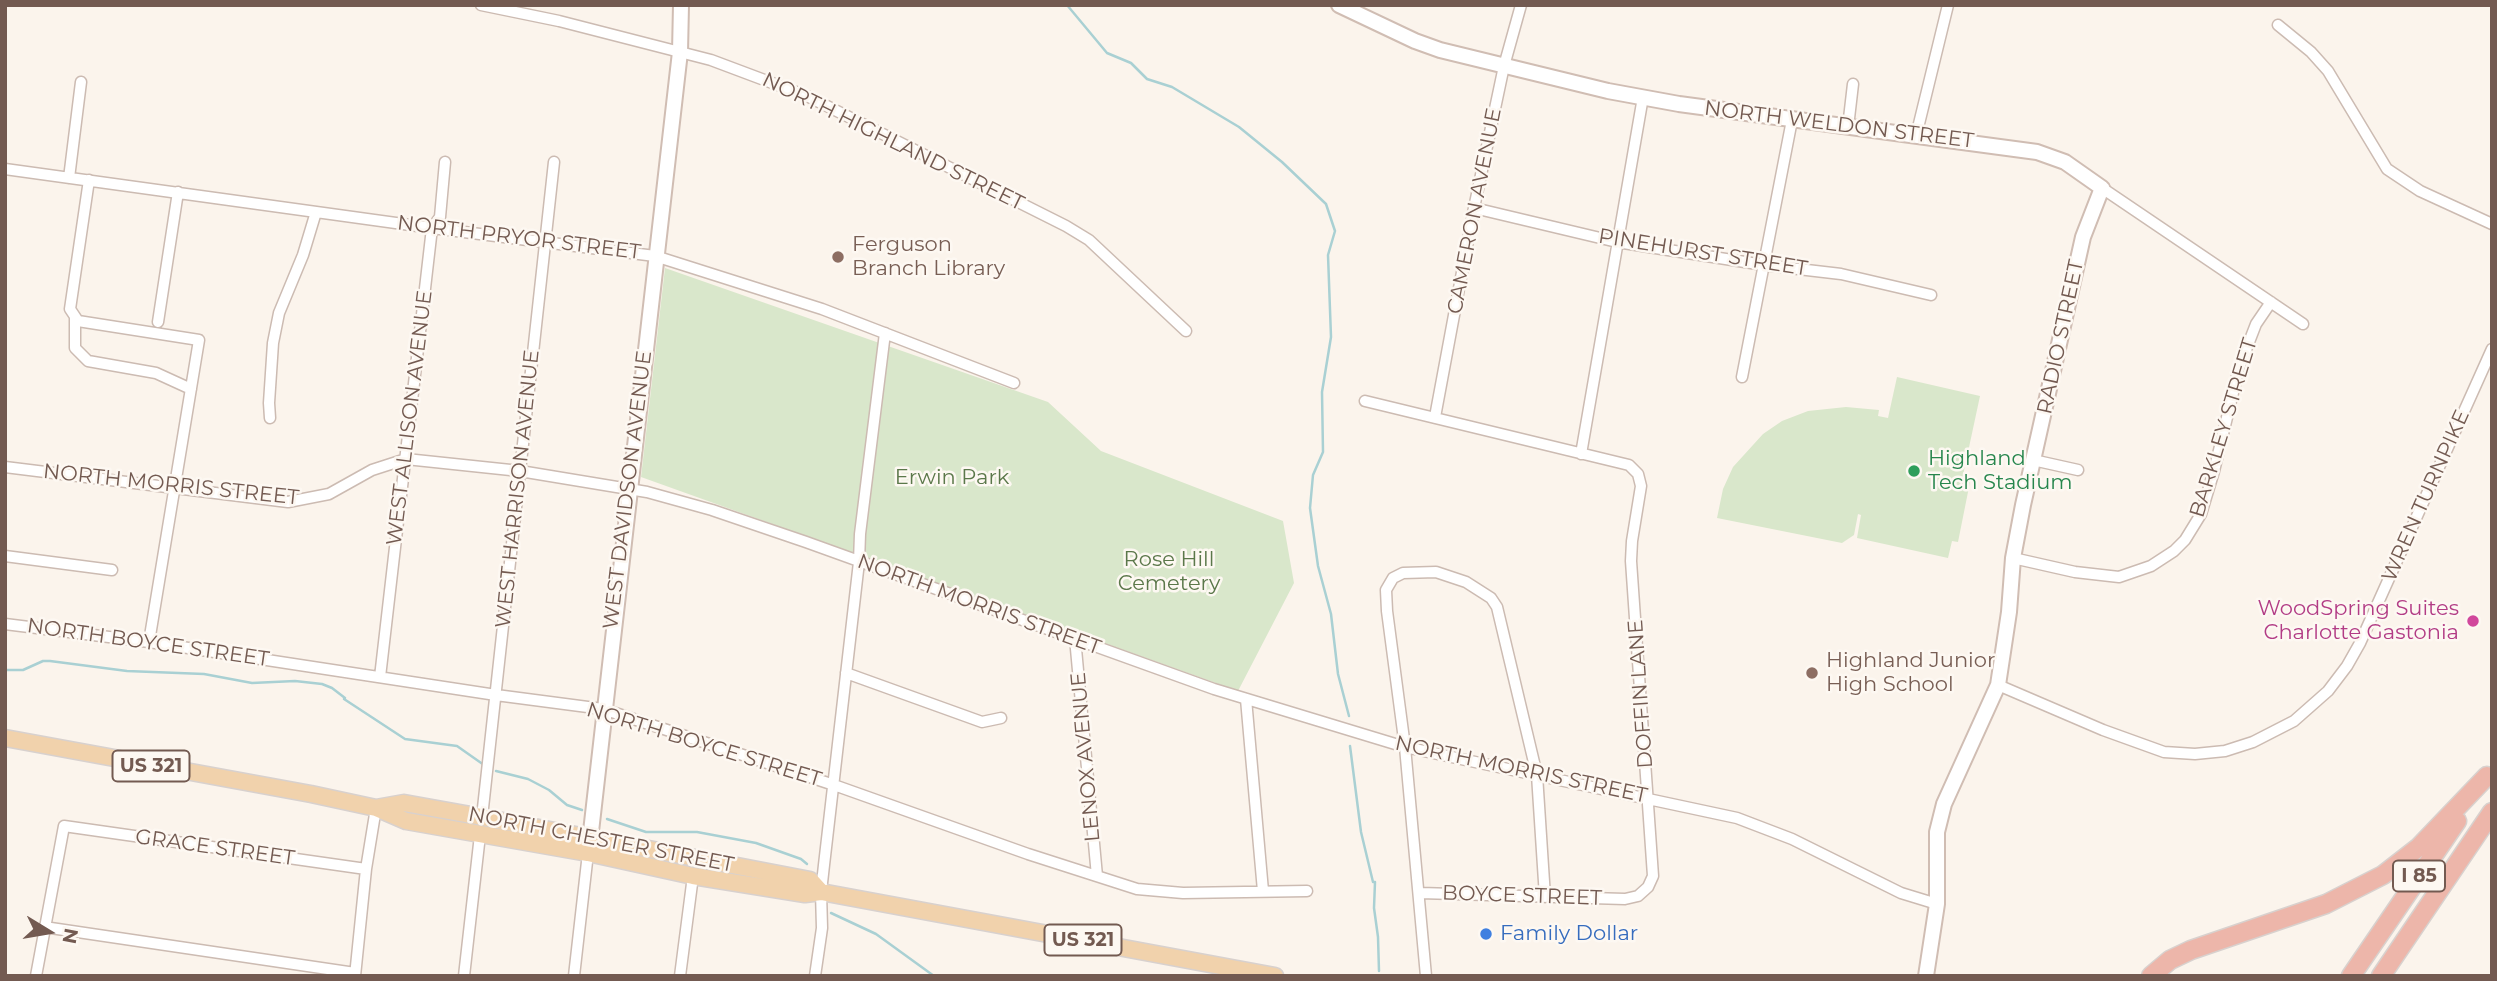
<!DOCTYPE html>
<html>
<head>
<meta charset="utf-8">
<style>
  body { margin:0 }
  #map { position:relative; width:2497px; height:981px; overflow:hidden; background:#fbf4ec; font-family:Montserrat,sans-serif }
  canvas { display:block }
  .frame { position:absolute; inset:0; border:7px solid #735a51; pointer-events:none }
  .north { position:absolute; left:14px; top:897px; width:70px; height:70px; -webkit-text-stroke:5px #fdf8f2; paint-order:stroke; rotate:101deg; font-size:19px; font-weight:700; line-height:28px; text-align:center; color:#735a51 }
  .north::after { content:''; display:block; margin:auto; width:24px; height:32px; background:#735a51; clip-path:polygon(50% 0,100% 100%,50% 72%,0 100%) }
</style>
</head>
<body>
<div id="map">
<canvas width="2497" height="981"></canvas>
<div class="frame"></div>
<div class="north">N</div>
</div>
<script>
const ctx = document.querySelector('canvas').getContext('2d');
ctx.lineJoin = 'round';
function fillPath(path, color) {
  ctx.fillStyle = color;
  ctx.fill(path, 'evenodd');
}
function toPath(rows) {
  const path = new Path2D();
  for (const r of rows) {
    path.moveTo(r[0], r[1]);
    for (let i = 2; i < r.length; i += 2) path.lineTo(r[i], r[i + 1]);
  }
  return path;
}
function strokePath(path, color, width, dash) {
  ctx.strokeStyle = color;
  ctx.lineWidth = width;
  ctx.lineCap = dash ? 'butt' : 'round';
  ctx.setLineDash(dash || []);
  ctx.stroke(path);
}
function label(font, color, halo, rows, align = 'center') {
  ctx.font = font + ' Montserrat,sans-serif';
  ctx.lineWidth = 5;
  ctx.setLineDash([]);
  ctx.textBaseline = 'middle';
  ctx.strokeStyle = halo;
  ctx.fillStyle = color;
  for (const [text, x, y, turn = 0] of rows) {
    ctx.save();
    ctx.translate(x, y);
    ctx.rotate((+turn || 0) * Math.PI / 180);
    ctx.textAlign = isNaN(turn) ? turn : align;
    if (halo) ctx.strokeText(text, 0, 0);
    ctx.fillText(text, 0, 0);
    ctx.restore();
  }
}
const green = toPath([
  [665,268,1048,402,1101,451,1283,521,1294,583,1238,691,641,477],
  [1897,377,1980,396,1962,480,1970,482,1958,542,1952,541,1948,558,1857,538,1861,515,1858,514,1854,535,1842,543,1717,518,1723,489,1733,467,1763,434,1782,421,1808,411,1846,407,1879,410,1878,416,1888,418]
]);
const stream = toPath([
  [1067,5,1107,53,1131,63,1147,79,1172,87,1239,127,1282,162,1326,204,1335,231,1328,255,1331,337,1322,392,1323,452,1313,475,1310,508,1318,566,1331,614,1338,674,1349,716],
  [5,670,23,670,43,661,50,661,127,671,204,674,252,683,295,681,322,684,332,688,345,698,344,699,405,739,457,746,484,765],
  [1350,746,1361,832,1373,882,1375,882,1374,908,1378,937,1379,971],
  [496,771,528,779,549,790,567,805,582,810],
  [607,819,646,832,697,832,756,843,801,859,807,864],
  [831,913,876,934,934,976]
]);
const street = toPath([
  [481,5,559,21,711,60,807,96,1066,226,1089,240,1186,331],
  [2278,25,2311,52,2328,71,2387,169,2420,191,2492,224],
  [1848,127,1853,84],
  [1916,136,1948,5],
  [5,169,432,228,655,256,822,309,1014,383],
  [69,178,81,82],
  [89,180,70,309,78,321,199,340,149,642],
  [2102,188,2303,324],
  [1474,208,1617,242,1764,265,1841,274,1931,295],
  [75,317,75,348,88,361,156,373,191,389],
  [158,322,178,192],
  [1742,377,1792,120],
  [1365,401,1629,465,1638,474,1641,486,1632,541,1631,561,1653,876,1648,887,1638,896,1625,899,1420,893],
  [1435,417,1474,208,1504,66,1521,5],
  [270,418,269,403,273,343,279,313,303,255,316,212],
  [1581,454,1643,97],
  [2033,460,2078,470],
  [5,467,288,502,329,494,372,470,406,459,520,471,647,492,712,510,806,542,1214,689,1405,747,1737,818,1792,839,1901,893,1937,904],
  [5,556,112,570],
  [2013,558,2075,572,2119,577,2151,566,2174,551,2185,540,2201,514,2214,471,2239,368,2256,324,2271,302],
  [5,624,149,642,496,695,603,709,834,785,1028,854,1137,889,1183,893,1307,891],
  [1075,638,1097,876],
  [846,673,982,722,1001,718],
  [380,677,432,228,440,217,445,162],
  [1998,685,2103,730,2164,752,2195,754,2225,751,2253,742,2294,721,2328,691,2347,666,2360,643,2492,349],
  [1246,699,1263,891],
  [482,817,554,162],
  [44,927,355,973],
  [36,976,64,826,366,869],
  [355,976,366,869,376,808],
  [464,976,480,835],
  [574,976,588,853],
  [680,976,693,876],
  [815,976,822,928,821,892,824,865,859,562,860,534,885,333],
  [1426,976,1405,747,1387,611,1386,590,1393,578,1403,573,1436,572,1466,582,1491,598,1497,607,1537,775,1545,897]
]);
const secondary = toPath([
  [1339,5,1415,41,1440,50,1608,91,1679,104,2037,152,2065,162,2102,188,2083,237,2023,505,2013,558,2009,612,1998,685,1944,804,1937,832,1937,904,1926,976],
  [589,849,680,52,681,5]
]);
const primary = toPath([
  [5,738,311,794,376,808,406,821,588,853,693,876,805,894,821,892,1275,976],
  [376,808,404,803,482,817,810,880,821,892]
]);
const highway = toPath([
  [2151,976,2170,960,2191,950,2326,904,2383,875,2419,847,2487,776],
  [2351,976,2457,821],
  [2381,976,2492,812]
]);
const markers = [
  [838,257,7,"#8d6e63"],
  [1914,471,7,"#2e9e5b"],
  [2473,621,7,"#d1479c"],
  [1812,673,7,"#8d6e63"],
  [1486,934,7,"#3f7fe0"]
];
const shields = [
  [151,766,77],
  [2419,876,52],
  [1083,940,77]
];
const shieldNames = [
  ["US 321",151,766],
  ["I 85",2419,876],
  ["US 321",1083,940]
];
const streetNames = [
  ["NORTH WELDON STREET",1839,125,7],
  ["NORTH HIGHLAND STREET",893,142,26],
  ["CAMERON AVENUE",1475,211,-79],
  ["NORTH PRYOR STREET",519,238,7],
  ["PINEHURST STREET",1703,253,9],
  ["RADIO STREET",2061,337,-78],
  ["WEST ALLISON AVENUE",410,418,-83],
  ["BARKLEY STREET",2224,428,-73],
  ["NORTH MORRIS STREET",171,485,6],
  ["WEST HARRISON AVENUE",518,489,-84],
  ["WEST DAVIDSON AVENUE",628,490,-83],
  ["WREN TURNPIKE",2426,496,-66],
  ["NORTH MORRIS STREET",979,605,20],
  ["NORTH BOYCE STREET",148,643,8],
  ["DOFFIN LANE",1641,694,-94],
  ["NORTH BOYCE STREET",704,745,17],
  ["LENOX AVENUE",1086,757,-95],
  ["NORTH MORRIS STREET",1521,770,12],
  ["NORTH CHESTER STREET",601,840,11],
  ["GRACE STREET",215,848,8],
  ["BOYCE STREET",1522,896,2]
];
const educationNames = [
  ["Ferguson",852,245],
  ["Branch Library",852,269],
  ["Highland Junior",1826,661],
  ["High School",1826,685]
];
const leisureNames = [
  ["Highland",1928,459],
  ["Tech Stadium",1928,483]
];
const parkNames = [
  ["Erwin Park",952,478],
  ["Rose Hill",1169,560],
  ["Cemetery",1169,584]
];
const hotelNames = [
  ["WoodSpring Suites",2459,609],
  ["Charlotte Gastonia",2459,633]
];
const shopNames = [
  ["Family Dollar",1500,934]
];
fillPath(green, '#d9e7cb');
strokePath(stream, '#a9d0d3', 2.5);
strokePath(street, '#ccbbb2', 13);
strokePath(secondary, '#d0bdb3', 18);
strokePath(primary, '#d8d1ce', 19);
strokePath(highway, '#d8d1ce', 21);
strokePath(street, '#fff', 10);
strokePath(secondary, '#fff', 14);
strokePath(primary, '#f1d2ac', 16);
strokePath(highway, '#edb6aa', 18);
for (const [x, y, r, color] of markers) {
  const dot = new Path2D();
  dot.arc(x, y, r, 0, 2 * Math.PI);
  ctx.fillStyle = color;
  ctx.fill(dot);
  strokePath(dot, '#fdf8f2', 2.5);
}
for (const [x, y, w] of shields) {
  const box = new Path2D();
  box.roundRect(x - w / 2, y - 15.5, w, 31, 5);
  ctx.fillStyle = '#fdf8f2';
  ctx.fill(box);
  strokePath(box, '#735a51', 2);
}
label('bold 19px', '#735a51', null, shieldNames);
label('21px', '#735a51', '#fdf8f2', streetNames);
label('21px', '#785e54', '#fdf8f2', educationNames, 'left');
label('21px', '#27864d', '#fdf8f2', leisureNames, 'left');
label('21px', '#5b784a', '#fdf8f2', parkNames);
label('21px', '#b23c85', '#fdf8f2', hotelNames, 'right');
label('21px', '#366cbe', '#fdf8f2', shopNames, 'left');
</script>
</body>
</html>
